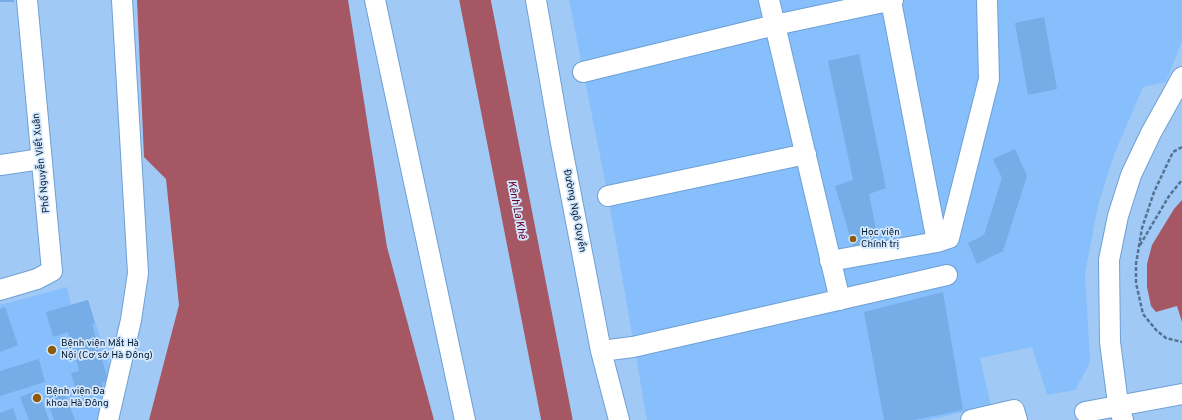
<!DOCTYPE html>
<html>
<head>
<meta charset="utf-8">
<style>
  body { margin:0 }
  canvas { display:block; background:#a0c9f5 }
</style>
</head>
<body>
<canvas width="1182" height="420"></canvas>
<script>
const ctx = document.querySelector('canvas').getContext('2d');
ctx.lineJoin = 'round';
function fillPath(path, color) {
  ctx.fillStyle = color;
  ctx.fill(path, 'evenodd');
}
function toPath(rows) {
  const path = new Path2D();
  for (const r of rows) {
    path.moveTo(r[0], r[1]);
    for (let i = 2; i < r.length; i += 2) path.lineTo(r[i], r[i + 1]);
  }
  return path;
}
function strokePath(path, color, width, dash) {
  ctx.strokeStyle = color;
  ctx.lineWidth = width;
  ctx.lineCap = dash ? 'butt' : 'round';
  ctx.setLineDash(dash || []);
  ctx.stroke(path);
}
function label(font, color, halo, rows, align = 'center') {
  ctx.font = font + ' Overpass,sans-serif';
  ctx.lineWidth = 3.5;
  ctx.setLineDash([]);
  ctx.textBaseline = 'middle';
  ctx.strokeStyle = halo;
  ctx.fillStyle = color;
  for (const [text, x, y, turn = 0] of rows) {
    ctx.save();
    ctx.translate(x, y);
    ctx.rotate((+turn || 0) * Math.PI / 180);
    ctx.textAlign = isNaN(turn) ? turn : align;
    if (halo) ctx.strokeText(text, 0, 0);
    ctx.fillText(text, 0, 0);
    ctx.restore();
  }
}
const built = toPath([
  [569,0,1182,0,1182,41,1166,82,1143,87,1114,155,1098,205,1085,274,1090,363,1075,390,1047,395,1032,347,980,358,991,406,928,420,647,420,608,196],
  [67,287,71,305,88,300,114,380,101,400,99,420,0,420,0,305]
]);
const water = toPath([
  [137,0,348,0,387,247,434,420,149,420,179,305,166,179,144,157],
  [1182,200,1182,322,1177,306,1156,312,1151,306,1147,287,1147,264,1152,245,1174,209]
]);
const river = toPath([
  [475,0,557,420]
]);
const building = toPath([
  [0,0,14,0,14,2,0,2],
  [1044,17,1057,89,1028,95,1015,23],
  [859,54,886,188,869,194,878,239,853,246,835,186,853,180,828,61],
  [1015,149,1027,176,1003,251,977,264,968,243,984,235,1002,178,993,159],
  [943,292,963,410,914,420,884,420,864,312],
  [88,300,95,323,92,324,108,381,102,383,104,390,78,398,71,373,79,371,68,332,53,337,46,312],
  [5,307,18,345,0,352,0,309],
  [39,359,45,382,0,396,0,371],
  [63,388,75,420,54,420,45,394],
  [38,390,49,420,29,420,20,397],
  [13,408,17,420,0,420,0,413]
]);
const path = toPath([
  [1182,147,1173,152,1154,192,1142,228,1136,264,1136,283,1143,314,1157,331,1166,338,1182,342],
  [1140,245,1169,196,1182,180]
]);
const minor = toPath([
  [375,0,465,420],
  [536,0,561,143,601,351,619,420],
  [769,0,840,300],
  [891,1,937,242],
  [583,72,775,25,893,0],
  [0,165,41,159],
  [608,196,806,154],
  [830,261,937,242,949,238,989,79,987,0],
  [0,290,37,279,52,271,27,0],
  [601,351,633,347,947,275],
  [1085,412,1182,394],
  [108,420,131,320,138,273,122,0],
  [971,420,1014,410,1017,420],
  [1123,420,1118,404,1110,342,1109,260,1118,216,1131,175,1151,133,1182,77]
]);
const markers = [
  [853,239,4,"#8e5b09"],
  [52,350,5,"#8e5b09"],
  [37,398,5,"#8e5b09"]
];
const streetNames = [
  ["Phố Nguyễn Viết Xuân",42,163,-96],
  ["Đường Ngô Quyền",574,211,79]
];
const poiNames = [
  ["Học viện",861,233],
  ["Chính trị",861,245],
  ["Bệnh viện Mắt Hà",61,344],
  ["Nội (Cơ sở Hà Đông)",61,356],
  ["Bệnh viện Đa",46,392],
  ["khoa Hà Đông",46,404]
];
const waterNames = [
  ["Kênh La Khê",516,210,79]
];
fillPath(built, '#86bffc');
fillPath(water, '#a55864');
strokePath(river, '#a55864', 31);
fillPath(building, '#76ade6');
strokePath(minor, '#6ea0d5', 22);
strokePath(path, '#547393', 2.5, [4, 2]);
strokePath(minor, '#fff', 20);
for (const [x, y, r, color] of markers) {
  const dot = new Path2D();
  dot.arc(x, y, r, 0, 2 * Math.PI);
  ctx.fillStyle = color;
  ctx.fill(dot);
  strokePath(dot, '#d3e8ff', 1.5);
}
label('10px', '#061b2f', '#d3e8ff', streetNames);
label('10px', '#061b2f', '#d3e8ff', poiNames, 'left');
label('italic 11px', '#680125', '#d3e8ff', waterNames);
</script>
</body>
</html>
